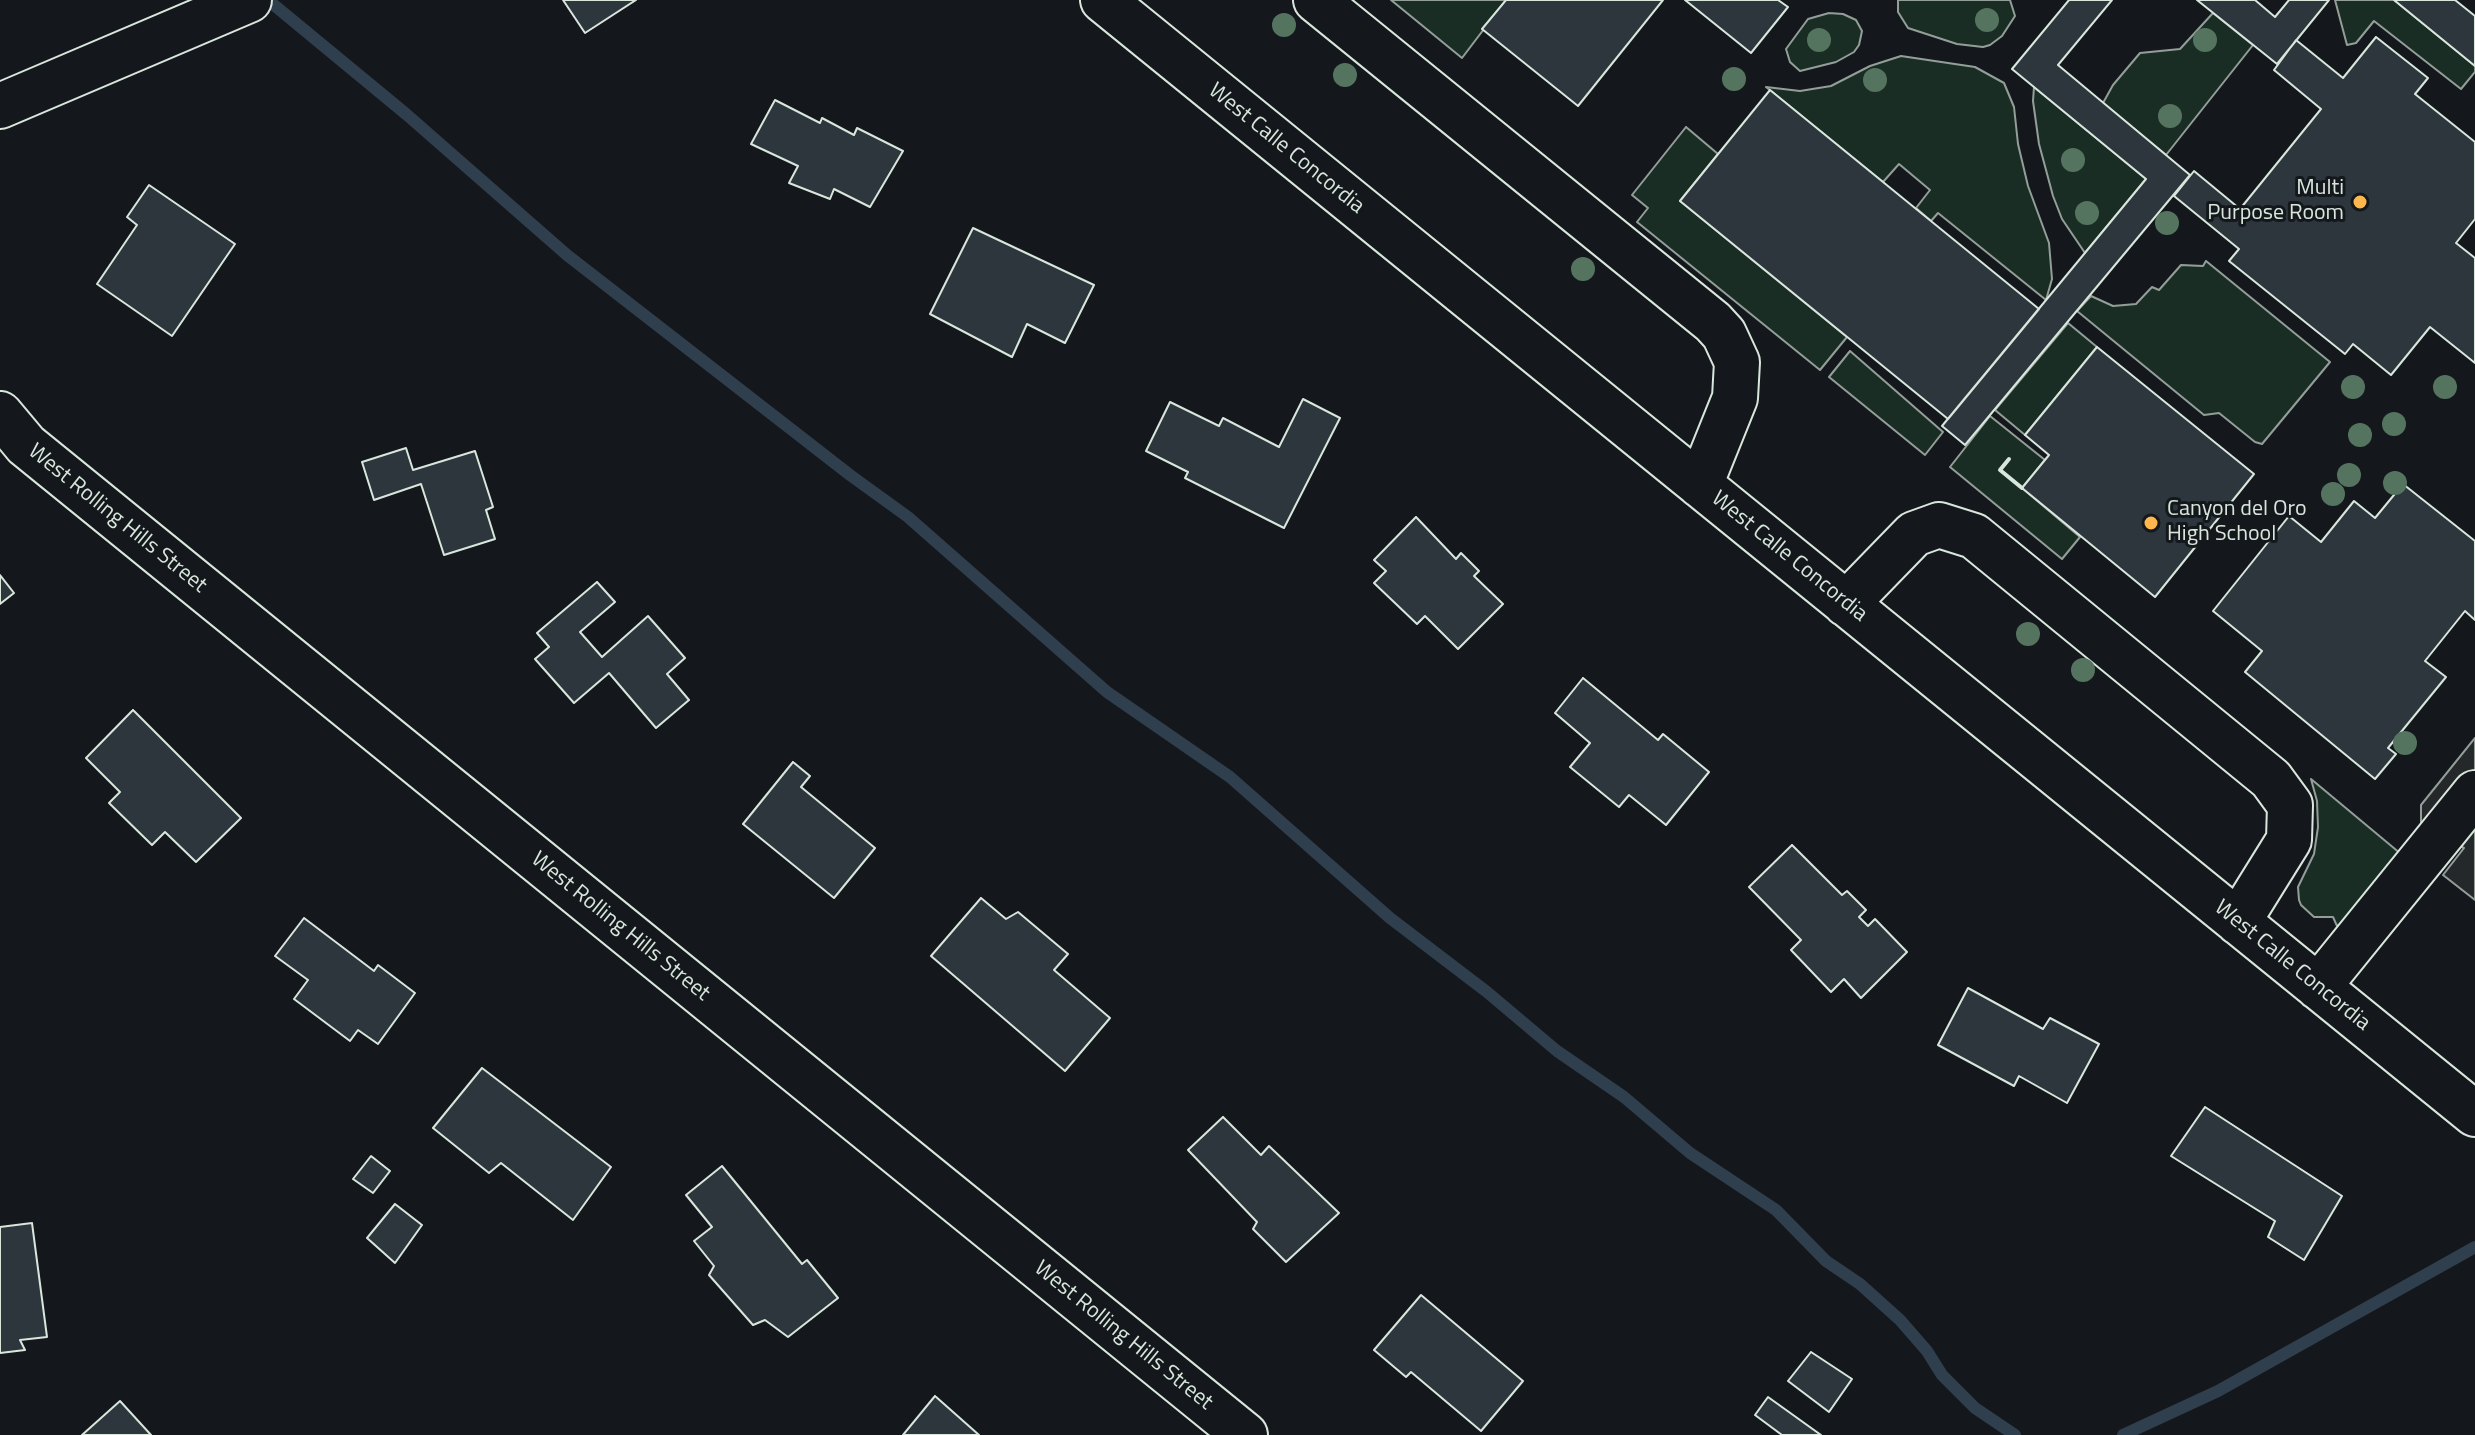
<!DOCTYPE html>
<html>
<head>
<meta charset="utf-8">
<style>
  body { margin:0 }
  canvas { display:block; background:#14181c }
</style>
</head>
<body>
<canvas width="2475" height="1435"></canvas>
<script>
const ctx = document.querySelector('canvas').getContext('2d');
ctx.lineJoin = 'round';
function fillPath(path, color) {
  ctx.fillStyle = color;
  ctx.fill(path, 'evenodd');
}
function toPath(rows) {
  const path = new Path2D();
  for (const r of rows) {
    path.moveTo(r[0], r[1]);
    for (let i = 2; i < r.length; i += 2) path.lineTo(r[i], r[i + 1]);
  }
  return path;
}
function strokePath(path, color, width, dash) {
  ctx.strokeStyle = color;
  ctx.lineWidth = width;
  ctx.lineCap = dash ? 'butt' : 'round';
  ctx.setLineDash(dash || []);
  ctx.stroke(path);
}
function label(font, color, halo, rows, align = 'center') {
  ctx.font = font + ' "Titillium Web",sans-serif';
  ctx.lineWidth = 6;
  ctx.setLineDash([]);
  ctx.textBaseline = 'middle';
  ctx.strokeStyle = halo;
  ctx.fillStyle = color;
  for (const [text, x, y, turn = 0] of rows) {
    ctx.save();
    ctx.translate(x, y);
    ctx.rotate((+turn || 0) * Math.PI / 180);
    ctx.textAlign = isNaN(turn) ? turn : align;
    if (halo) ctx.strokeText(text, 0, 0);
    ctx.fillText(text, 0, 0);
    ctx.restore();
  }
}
const green = toPath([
  [1391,0,1506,0,1462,58,1391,0],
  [1898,0,2010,0,2015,16,2002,36,1990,45,1983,47,1957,44,1908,28,1898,12,1898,0],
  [2335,0,2394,0,2475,66,2475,72,2461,89,2374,21,2356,43,2347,45,2335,0],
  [1829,13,1843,14,1856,20,1862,31,1859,45,1854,52,1836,62,1800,71,1790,62,1786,49,1808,19,1829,13],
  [2213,13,2253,45,2166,155,2103,103,2113,85,2140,53,2180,49,2213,13],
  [1901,56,1975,67,2004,83,2014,107,2018,144,2028,186,2049,243,2052,279,2046,300,1938,213,1931,221,1916,208,1930,190,1899,164,1883,182,1766,87,1800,91,1831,86,1870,66,1901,56],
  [2034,87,2146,179,2085,253,2062,219,2053,196,2039,144,2033,101,2034,87],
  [1686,127,1718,154,1680,201,1847,337,1820,370,1637,222,1648,208,1632,195,1686,127],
  [2206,261,2330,362,2262,444,2255,442,2219,413,2204,415,2077,311,2091,296,2113,306,2136,304,2152,287,2159,290,2181,265,2203,266,2206,261],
  [2068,323,2097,347,2025,435,1995,410,2068,323],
  [1850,351,1943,432,1925,455,1829,377,1850,351],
  [1990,416,2045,460,2022,488,2080,537,2062,559,1950,467,1990,416],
  [2311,779,2401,854,2346,920,2337,926,2333,917,2314,917,2301,905,2299,900,2298,887,2314,854,2318,827,2317,801,2311,779]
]);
const parking = toPath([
  [2475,738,2475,900,2443,875,2464,848,2421,827,2421,805,2475,738]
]);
const stream = toPath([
  [268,0,406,114,567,255,850,475,908,517,1107,692,1230,777,1390,918,1487,992,1557,1051,1624,1097,1690,1153,1776,1210,1826,1261,1860,1284,1900,1320,1927,1351,1942,1375,1975,1408,2015,1435],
  [2123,1435,2218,1391,2475,1247]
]);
const building = toPath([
  [563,0,636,0,585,33,563,0],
  [1506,0,1663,0,1578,106,1482,29,1506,0],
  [1685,0,1778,0,1788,7,1751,53,1685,0],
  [2069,0,2112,0,2058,65,2190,175,1965,445,1942,426,2146,179,2012,69,2069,0],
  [2197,0,2255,0,2275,17,2289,0,2329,0,2277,64,2197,0],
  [2394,0,2455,0,2475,16,2475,66,2394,0],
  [2376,37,2428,78,2415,94,2475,142,2475,219,2456,243,2475,258,2475,363,2430,327,2391,375,2353,344,2345,354,2229,261,2239,249,2174,196,2194,171,2240,209,2321,109,2274,70,2296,40,2343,78,2376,37],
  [1770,90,2039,309,1948,419,1680,201,1770,90],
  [775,100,820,123,822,118,854,135,857,128,903,151,870,207,834,189,830,199,789,183,798,166,751,144,775,100],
  [149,185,235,244,172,336,97,284,137,225,127,217,149,185],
  [973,228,1094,285,1065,343,1027,324,1012,357,930,314,973,228],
  [2097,347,2254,474,2155,597,2022,488,2049,455,2025,435,2097,347],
  [1303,399,1340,418,1284,528,1185,478,1188,472,1146,451,1170,402,1219,426,1223,418,1279,447,1303,399],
  [406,448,413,470,475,451,493,507,486,510,495,539,444,555,421,484,374,500,362,462,406,448],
  [2403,484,2475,541,2475,620,2465,611,2425,661,2446,677,2388,748,2396,754,2375,779,2245,672,2262,651,2213,611,2289,516,2321,542,2354,501,2375,518,2403,484],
  [1416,517,1456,559,1461,553,1479,571,1474,576,1503,604,1458,649,1425,616,1417,624,1374,583,1386,571,1374,560,1416,517],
  [0,575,14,593,0,604,0,575],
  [597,582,615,602,580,632,602,657,648,616,685,658,667,674,689,700,656,728,609,673,574,703,535,659,549,647,537,633,597,582],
  [1583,678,1658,740,1663,734,1709,772,1666,825,1629,795,1619,807,1570,767,1590,743,1555,713,1583,678],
  [133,710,241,818,196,862,165,832,152,845,109,803,120,792,86,758,133,710],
  [793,762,810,776,801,787,875,848,834,898,743,824,793,762],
  [1792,845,1842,895,1847,891,1866,910,1859,917,1868,926,1875,919,1907,952,1861,998,1844,979,1831,992,1791,950,1801,940,1749,887,1792,845],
  [981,898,1006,919,1018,912,1068,954,1054,970,1110,1018,1065,1071,931,956,981,898],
  [304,918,374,971,378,965,415,993,378,1044,358,1030,350,1041,294,999,308,980,275,956,304,918],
  [1968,988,2043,1029,2050,1018,2099,1044,2067,1103,2019,1076,2014,1086,1938,1045,1968,988],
  [482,1068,611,1167,573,1220,501,1163,489,1173,433,1128,482,1068],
  [2205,1107,2342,1196,2304,1260,2268,1237,2275,1221,2171,1156,2205,1107],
  [1223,1117,1261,1155,1269,1146,1339,1213,1286,1262,1253,1229,1257,1222,1188,1150,1223,1117],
  [371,1156,390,1171,373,1193,353,1179,371,1156],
  [722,1166,802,1264,807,1260,838,1298,788,1337,765,1320,753,1325,709,1275,714,1266,694,1241,712,1227,686,1195,722,1166],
  [395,1204,422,1225,395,1263,367,1238,395,1204],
  [32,1223,47,1337,20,1340,25,1350,0,1353,0,1227,32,1223],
  [1421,1295,1523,1381,1481,1431,1411,1372,1406,1377,1374,1350,1421,1295],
  [1811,1352,1852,1379,1829,1412,1788,1381,1811,1352],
  [935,1396,979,1435,903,1435,935,1396],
  [1768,1397,1821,1435,1782,1435,1755,1415,1768,1397],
  [120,1401,151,1435,82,1435,120,1401]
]);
const minor = toPath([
  [1103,0,2475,1114],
  [1316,0,1713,322,1724,334,1737,362,1735,398,1700,485],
  [0,106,249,0],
  [0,414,26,445,1245,1435],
  [1846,604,1914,534,1939,525,1974,536,2271,779,2290,805,2289,840,2238,922],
  [2318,987,2475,793]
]);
const wall = toPath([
  [2009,459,2000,470,2022,488]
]);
const trees = [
  [1987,20],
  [1284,25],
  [1819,40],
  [2205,40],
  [1345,75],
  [1734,79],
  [1875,80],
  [2170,116],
  [2073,160],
  [2087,213],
  [2167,223],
  [1583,269],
  [2353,387],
  [2445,387],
  [2394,424],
  [2360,435],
  [2349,475],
  [2395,483],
  [2333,494],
  [2028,634],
  [2083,670],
  [2405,743]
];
const markers = [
  [2360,202,8,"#ffb74d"],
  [2151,523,8,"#ffb74d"]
];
const streetNames = [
  ["West Calle Concordia",1286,149,39],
  ["West Rolling Hills Street",117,519,39],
  ["West Calle Concordia",1789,557,39],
  ["West Rolling Hills Street",620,927,39],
  ["West Calle Concordia",2292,966,39],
  ["West Rolling Hills Street",1123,1336,39]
];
const poiNames = [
  ["Multi",2344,189],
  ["Purpose Room",2344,214],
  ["Canyon del Oro",2167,510,"left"],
  ["High School",2167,535,"left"]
];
fillPath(green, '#1a2d24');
strokePath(green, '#939e99', 2);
fillPath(parking, '#24282b');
strokePath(parking, '#939e99', 2);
strokePath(stream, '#2f3f4d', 12);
fillPath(building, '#2c363c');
strokePath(building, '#d8e6dc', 2);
strokePath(minor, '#d8e6dc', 48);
strokePath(minor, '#14181c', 44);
strokePath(wall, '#d8e6dc', 4);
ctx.fillStyle = '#55745f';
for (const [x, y] of trees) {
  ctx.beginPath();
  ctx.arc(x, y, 12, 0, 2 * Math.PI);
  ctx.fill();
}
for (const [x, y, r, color] of markers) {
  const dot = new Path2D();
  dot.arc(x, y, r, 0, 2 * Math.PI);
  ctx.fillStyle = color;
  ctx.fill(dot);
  strokePath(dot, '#14181c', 3);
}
label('22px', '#d8e6dc', '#14181c', streetNames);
label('22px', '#d8e6dc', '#14181c', poiNames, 'right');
</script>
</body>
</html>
